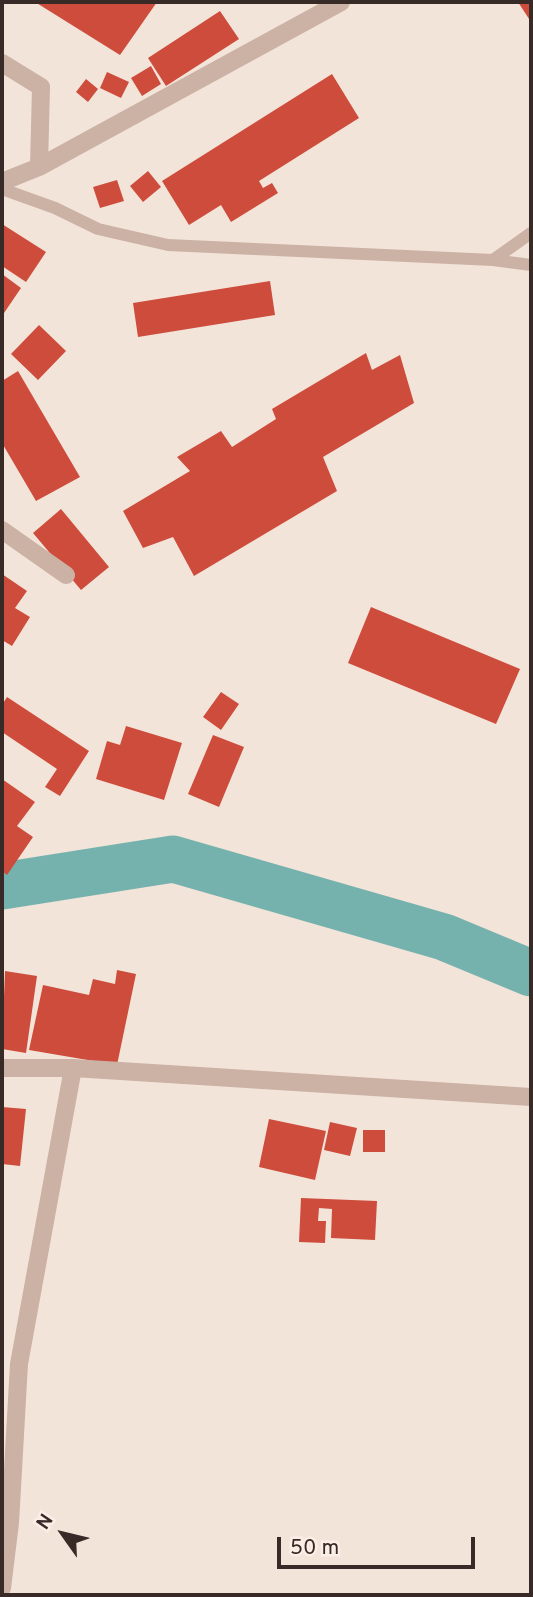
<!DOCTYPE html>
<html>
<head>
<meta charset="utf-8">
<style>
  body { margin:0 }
  #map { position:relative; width:533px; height:1597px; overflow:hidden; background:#f3e4d9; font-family:Overpass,sans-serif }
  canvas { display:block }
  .frame { position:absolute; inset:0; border:4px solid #372a27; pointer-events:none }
  .north { position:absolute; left:28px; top:1499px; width:70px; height:70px; -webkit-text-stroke:5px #fbeee6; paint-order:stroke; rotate:304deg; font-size:19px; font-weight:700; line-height:28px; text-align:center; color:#372a27 }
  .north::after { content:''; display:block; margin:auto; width:24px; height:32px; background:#372a27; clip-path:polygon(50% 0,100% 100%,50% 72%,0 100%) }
  .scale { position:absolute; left:277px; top:1537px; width:198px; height:32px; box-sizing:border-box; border:4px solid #372a27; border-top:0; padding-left:9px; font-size:21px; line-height:24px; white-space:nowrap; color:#372a27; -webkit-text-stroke:5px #fbeee6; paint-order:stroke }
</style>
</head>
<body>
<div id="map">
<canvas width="533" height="1597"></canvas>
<div class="frame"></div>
<div class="north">N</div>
<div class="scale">50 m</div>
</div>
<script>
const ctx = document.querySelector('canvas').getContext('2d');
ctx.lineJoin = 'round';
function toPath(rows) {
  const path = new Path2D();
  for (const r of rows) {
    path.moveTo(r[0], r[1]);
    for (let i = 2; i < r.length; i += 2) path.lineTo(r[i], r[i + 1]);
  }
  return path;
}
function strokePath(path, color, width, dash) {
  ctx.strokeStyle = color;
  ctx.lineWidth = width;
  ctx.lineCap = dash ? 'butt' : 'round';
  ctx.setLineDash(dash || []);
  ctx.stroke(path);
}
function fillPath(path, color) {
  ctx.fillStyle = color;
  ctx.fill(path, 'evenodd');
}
const river = toPath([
  [2,886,173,859,444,937,531,973]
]);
const building = toPath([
  [35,2,157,2,120,55],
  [518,2,531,2,531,22],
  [220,11,239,39,166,86,148,58],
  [151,66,161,84,142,96,131,78],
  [107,72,129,82,121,98,100,88],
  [332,74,359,118,259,181,263,188,272,183,278,193,231,222,221,205,189,225,162,181],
  [86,79,98,89,88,102,76,92],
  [148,171,161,187,143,202,130,186],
  [117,180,124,201,100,208,93,187],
  [2,224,46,252,26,282,2,266],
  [2,274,21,288,2,316],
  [270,281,275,315,138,337,133,303],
  [39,325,66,351,38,380,11,354],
  [366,353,372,370,400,355,414,403,323,457,337,491,194,576,173,537,143,548,123,511,190,471,177,457,221,431,232,447,276,419,272,409],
  [18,371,80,477,36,501,2,443,2,381],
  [61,509,109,567,81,590,33,533],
  [2,574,27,591,15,608,30,617,12,646,2,640],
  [371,607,520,669,496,724,348,663],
  [221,692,239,704,221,730,203,717],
  [7,697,89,751,60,796,45,787,57,769,2,732,2,705],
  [126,726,182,743,164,800,96,779,107,741,120,745],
  [213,735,244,747,219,807,188,794],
  [2,779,35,802,17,826,33,837,7,875,2,871],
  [117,970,136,974,117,1065,29,1050,43,985,89,995,93,979,115,984],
  [5,971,37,976,26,1053,2,1049],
  [2,1107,26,1109,20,1166,2,1164],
  [269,1119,326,1131,315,1180,259,1167],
  [330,1122,357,1128,350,1156,324,1150],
  [363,1130,385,1130,385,1152,363,1152],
  [301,1198,377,1201,375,1240,331,1238,332,1209,319,1208,318,1221,326,1221,325,1243,299,1242]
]);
const service = toPath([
  [2,189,55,208,98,229,168,245,493,260,531,265],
  [493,260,531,233]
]);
const minor = toPath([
  [2,63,41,87,39,167],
  [2,182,39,167,341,2],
  [2,530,66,575],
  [2,1588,10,1523,19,1364,73,1068]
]);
const tertiary = toPath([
  [2,1068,73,1068,531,1097]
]);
strokePath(river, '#76b2ad', 47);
fillPath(building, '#ce4c3c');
strokePath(service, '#ccb1a5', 12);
strokePath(minor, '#ccb1a5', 18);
strokePath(tertiary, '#ccb1a5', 18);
</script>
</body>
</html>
